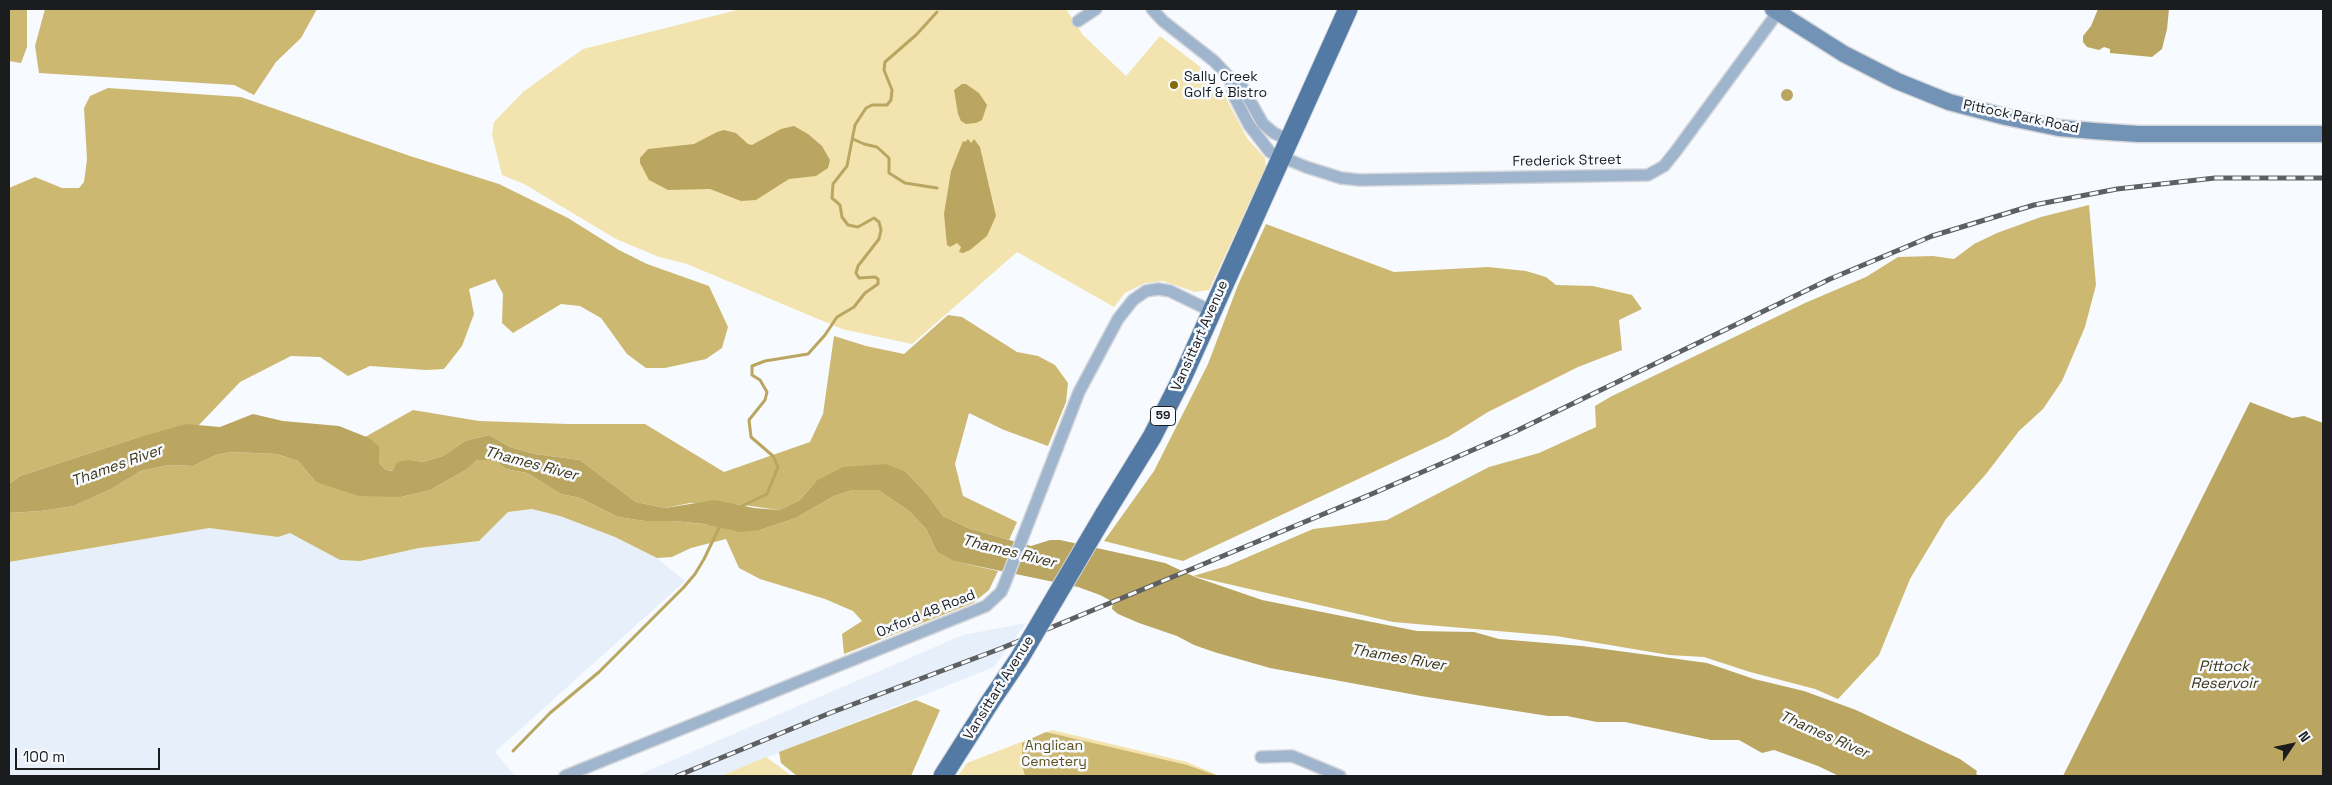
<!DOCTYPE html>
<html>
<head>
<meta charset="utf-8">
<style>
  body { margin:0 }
  #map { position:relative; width:2332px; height:785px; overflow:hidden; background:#f7fafe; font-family:"Space Grotesk",sans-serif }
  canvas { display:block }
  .frame { position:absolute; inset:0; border:10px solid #1b1c1d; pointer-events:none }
  .north { position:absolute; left:2267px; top:720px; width:50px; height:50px; -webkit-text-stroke:4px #f7fafe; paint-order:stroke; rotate:56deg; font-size:14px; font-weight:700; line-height:20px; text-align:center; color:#1b1c1d }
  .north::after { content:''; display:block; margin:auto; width:18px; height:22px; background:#1b1c1d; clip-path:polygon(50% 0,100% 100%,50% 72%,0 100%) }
  .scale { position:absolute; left:15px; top:748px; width:145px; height:22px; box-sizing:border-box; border:2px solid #1b1c1d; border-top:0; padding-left:6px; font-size:15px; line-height:18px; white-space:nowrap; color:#1b1c1d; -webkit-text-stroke:4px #f7fafe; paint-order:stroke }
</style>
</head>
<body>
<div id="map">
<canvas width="2332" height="785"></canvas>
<div class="frame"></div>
<div class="north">N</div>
<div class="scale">100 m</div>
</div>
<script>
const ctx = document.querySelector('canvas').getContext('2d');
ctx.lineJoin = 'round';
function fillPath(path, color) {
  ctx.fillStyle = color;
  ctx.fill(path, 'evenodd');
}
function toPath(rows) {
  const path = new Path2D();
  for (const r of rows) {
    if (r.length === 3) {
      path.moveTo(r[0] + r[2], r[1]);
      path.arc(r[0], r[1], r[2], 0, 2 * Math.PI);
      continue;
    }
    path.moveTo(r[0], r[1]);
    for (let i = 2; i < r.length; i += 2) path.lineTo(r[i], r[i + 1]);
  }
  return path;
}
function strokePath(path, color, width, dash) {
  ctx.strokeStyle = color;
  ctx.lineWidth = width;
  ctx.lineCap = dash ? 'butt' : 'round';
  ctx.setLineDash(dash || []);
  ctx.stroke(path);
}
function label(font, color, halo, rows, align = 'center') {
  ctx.font = font + ' "Space Grotesk",sans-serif';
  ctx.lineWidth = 5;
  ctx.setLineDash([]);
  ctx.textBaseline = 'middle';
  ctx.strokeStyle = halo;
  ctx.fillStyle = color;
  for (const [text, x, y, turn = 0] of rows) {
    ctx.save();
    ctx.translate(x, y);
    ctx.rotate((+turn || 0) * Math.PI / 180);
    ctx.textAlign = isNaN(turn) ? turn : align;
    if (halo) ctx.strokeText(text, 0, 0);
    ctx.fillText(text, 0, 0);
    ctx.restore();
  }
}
const built = toPath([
  [533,509,560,516,615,537,657,558,685,581,495,752,515,776,9,776,9,562,209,528,278,537,289,532,340,560,360,561,419,548,479,541,508,512],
  [1026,623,994,667,720,776,636,776,963,635]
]);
const green = toPath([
  [741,9,1066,9,1083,35,1126,76,1160,36,1199,66,1210,79,1218,83,1247,138,1265,158,1266,167,1209,290,1195,292,1163,281,1145,283,1125,293,1114,307,1017,252,912,344,842,329,687,264,659,257,616,239,524,184,502,175,492,135,494,122,523,92,552,71,583,49],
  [1052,730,1187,762,1220,776,958,776,967,763],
  [766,757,792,776,721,776]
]);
const forest = toPath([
  [9,9,27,9,27,47,21,63,9,61],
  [45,9,317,9,301,38,276,62,254,95,234,85,39,73,35,46],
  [108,88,241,97,410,156,499,184,568,218,619,250,647,264,709,286,728,327,722,348,706,359,665,368,646,368,627,354,601,318,580,306,561,304,513,333,502,323,503,294,495,279,469,289,474,314,462,346,444,369,426,370,370,366,348,376,320,357,291,356,240,382,199,425,133,439,20,476,9,484,9,188,35,177,62,188,79,188,84,182,87,159,84,108,90,96],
  [2089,205,2096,285,2085,327,2062,381,2043,409,2019,431,1986,474,1946,519,1910,579,1879,655,1838,699,1815,689,1750,672,1704,657,1669,655,1556,636,1393,622,1193,576,1227,566,1313,529,1387,520,1489,467,1539,453,1596,427,1595,406,1612,396,1805,303,1866,277,1898,257,1933,256,1954,259,1974,244,1997,233,2041,217],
  [1266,224,1394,272,1488,267,1526,271,1546,277,1556,285,1593,286,1632,295,1642,309,1619,320,1622,350,1578,367,1488,412,1448,437,1183,561,1104,541,1154,471,1208,364,1238,285],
  [948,315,962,317,1017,352,1038,356,1055,365,1068,383,1066,402,1048,446,1004,430,969,413,955,464,963,496,1017,522,1009,540,968,528,943,516,927,494,906,472,816,481,800,500,779,510,743,505,690,503,665,508,636,502,580,460,535,454,510,447,489,435,465,441,443,456,423,462,410,460,394,471,386,470,379,463,379,446,365,437,413,410,479,421,568,424,645,424,724,472,810,442,823,414,834,336,866,346,904,354],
  [231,452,277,454,298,461,316,482,401,497,430,490,466,470,477,460,494,460,506,469,527,473,561,494,580,498,618,517,645,521,674,521,760,530,796,518,834,496,853,490,878,490,909,511,926,529,937,552,953,561,998,571,989,590,973,603,844,654,842,634,862,621,853,611,825,599,760,579,739,568,726,539,691,548,672,557,657,558,615,537,560,516,532,509,508,512,479,541,419,548,360,561,340,560,290,533,278,537,209,528,9,562,9,513,41,511,74,506,111,489,141,471,169,465,193,466,216,455],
  [916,700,940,710,911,776,797,776,781,763,779,752],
  [1046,732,1187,765,1218,776,1025,776,1022,765,1022,743]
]);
const water = toPath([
  [2098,9,2169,9,2167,29,2162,49,2152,57,2110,53,2110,49,2104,47,2099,50,2087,47,2083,42,2083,36,2091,26],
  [962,84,966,84,979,93,987,105,982,120,976,123,966,124,961,121,958,114,954,90],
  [1787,95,6],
  [794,126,808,134,822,146,830,160,828,168,816,176,789,179,756,200,741,201,710,189,668,190,649,180,640,163,640,158,648,149,694,144,717,132,724,130,736,133,748,144,752,145,781,129],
  [968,139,971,143,974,139,980,147,996,216,987,236,970,250,963,253,959,252,961,247,957,243,950,247,947,245,944,214,951,171,963,141,965,142],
  [2250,402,2292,418,2304,416,2323,423,2323,776,2063,776],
  [253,414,283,421,339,426,369,438,379,446,379,463,386,470,393,471,397,462,410,460,423,462,443,456,465,441,489,435,510,447,535,454,580,460,636,502,665,508,715,500,754,508,779,510,800,500,816,481,843,467,886,464,906,472,927,494,943,516,968,528,1009,540,1031,546,1050,540,1060,540,1165,563,1195,577,1262,600,1417,631,1474,632,1499,639,1582,646,1707,663,1754,679,1804,691,1856,710,1960,759,1977,771,1976,774,1980,776,1839,776,1818,766,1774,750,1762,753,1739,740,1711,740,1625,722,1597,722,1567,716,1548,716,1421,696,1270,668,1214,652,1194,645,1177,636,1139,623,1118,614,1112,609,1113,602,1100,595,1078,587,953,561,937,552,926,529,909,511,878,490,853,490,834,496,796,518,760,530,740,532,704,524,674,521,645,521,618,517,580,498,561,494,527,473,506,469,494,460,477,460,466,470,430,490,401,497,359,496,316,482,298,461,277,454,231,452,216,455,193,466,169,465,141,471,111,489,74,506,41,511,9,513,9,484,20,476,133,439,186,424,220,427]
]);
const stream = toPath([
  [853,139,864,144,877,147,889,158,889,173,905,183,937,188],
  [740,507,767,494,778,467,773,456,751,437,749,420,765,400,767,392,760,380,752,375,752,366,765,361,808,354,825,335,837,317,854,307,865,293,878,284,878,279,875,277,859,278,856,273,858,266,879,239,881,230,879,222,874,218,858,227,848,225,842,217,840,205,832,198,833,184,847,166,855,125,866,108,872,105,887,105,891,100,892,90,884,70,885,62,916,35,937,12],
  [513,751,550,713,599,672,684,587,695,574,704,559,720,526,719,523]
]);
const street = toPath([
  [1152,9,1163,21,1214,61,1230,78,1240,83,1263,124,1274,133,1289,140],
  [1078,21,1096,9],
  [1230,78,1234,96,1249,125,1270,152,1306,167,1341,178,1360,180,1648,175,1664,166,1676,151,1778,12],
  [1261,757,1292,756,1340,776],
  [565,776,986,606,1001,592,1005,583,1079,392,1118,319,1133,300,1146,291,1158,289,1170,291,1211,311]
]);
const secondary = toPath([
  [1773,9,1844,54,1897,81,1949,102,2006,117,2059,128,2094,131,2138,134,2323,134]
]);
const primary = toPath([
  [1104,515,1152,437,1182,378,1348,9],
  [943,776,990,702]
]);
const rail = toPath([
  [677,776,830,713,1002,648,1374,493,1514,432,1830,279,1932,236,2034,205,2117,189,2215,178,2323,178]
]);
const primaryBridge = toPath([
  [990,702,1019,659,1104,515]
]);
const markers = [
  [1174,85,5,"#826c06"]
];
const shields = [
  [1163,416,25]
];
const shieldNames = [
  ["59",1163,416]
];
const poiNames = [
  ["Sally Creek",1184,77],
  ["Golf & Bistro",1184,93]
];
const streetNames = [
  ["Pittock Park Road",2021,117,12],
  ["Frederick Street",1567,161,-1],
  ["Vansittart Avenue",1200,336,-66],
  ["Oxford 48 Road",926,614,-22],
  ["Vansittart Avenue",999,688,-58]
];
const parkNames = [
  ["Anglican",1054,746],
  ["Cemetery",1054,762]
];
const waterNames = [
  ["Thames River",531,464,15],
  ["Thames River",117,466,-20],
  ["Thames River",1009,552,14],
  ["Thames River",1398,658,10],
  ["Pittock",2224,667],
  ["Reservoir",2224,684],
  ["Thames River",1824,735,24]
];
fillPath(built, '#e7f0fa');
fillPath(green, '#f3e4af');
fillPath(forest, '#ccb871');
fillPath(water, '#baa660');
strokePath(stream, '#baa660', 3);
strokePath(street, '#d4d6da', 14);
strokePath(secondary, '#d4d6da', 19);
strokePath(primary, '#d4d6da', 21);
strokePath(street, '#9fb5cd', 11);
strokePath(secondary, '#7293b5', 16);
strokePath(primary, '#527aa4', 19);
strokePath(rail, '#5e5f61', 5);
strokePath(rail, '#f7fafe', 3, [9]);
strokePath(primaryBridge, '#d4d6da', 21, []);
strokePath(primaryBridge, '#527aa4', 19);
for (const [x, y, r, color] of markers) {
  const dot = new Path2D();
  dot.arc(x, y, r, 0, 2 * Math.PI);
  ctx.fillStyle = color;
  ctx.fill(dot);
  strokePath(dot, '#f7fafe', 2);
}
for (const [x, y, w] of shields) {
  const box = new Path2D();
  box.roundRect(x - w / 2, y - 9.5, w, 19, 4);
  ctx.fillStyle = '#f7fafe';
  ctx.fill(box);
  strokePath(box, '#1b1c1d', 1);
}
label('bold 12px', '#1b1c1d', null, shieldNames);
label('14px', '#1b1c1d', '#f7fafe', poiNames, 'left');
label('14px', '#1b1c1d', '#f7fafe', streetNames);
label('14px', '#5f511b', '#f7fafe', parkNames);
label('italic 15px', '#403717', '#f7fafe', waterNames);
</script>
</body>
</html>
